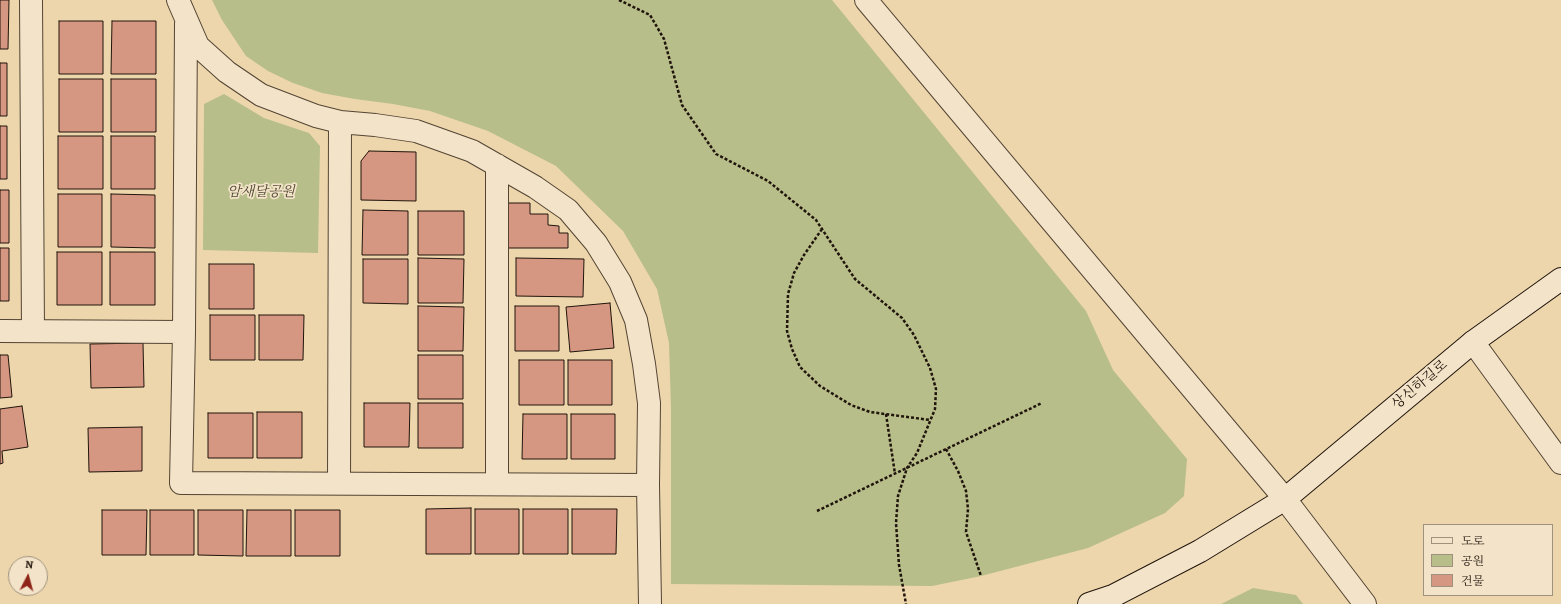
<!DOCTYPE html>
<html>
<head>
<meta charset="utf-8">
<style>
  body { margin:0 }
  #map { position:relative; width:1561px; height:604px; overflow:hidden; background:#edd6ac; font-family:Alegreya,"Noto Serif KR",serif }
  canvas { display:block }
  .legend { position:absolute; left:1423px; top:524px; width:130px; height:72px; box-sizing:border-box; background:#f3e4c9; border:1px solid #9f917d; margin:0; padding:5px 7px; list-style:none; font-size:12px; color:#20140c }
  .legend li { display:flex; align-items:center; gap:8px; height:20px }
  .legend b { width:20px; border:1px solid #9f917d }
  .north { position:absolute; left:8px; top:556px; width:40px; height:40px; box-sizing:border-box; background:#f3e4c9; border:1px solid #9f917d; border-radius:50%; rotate:6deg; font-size:11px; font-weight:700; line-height:16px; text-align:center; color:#20140c }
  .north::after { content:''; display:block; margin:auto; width:14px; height:18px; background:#8f2418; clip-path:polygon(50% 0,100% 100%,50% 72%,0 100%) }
</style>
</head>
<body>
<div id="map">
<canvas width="1561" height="604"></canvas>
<ul class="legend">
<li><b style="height:5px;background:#f3e4c9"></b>도로</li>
<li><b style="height:11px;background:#b7be8a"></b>공원</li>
<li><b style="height:11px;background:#d59781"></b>건물</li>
</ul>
<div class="north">N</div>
</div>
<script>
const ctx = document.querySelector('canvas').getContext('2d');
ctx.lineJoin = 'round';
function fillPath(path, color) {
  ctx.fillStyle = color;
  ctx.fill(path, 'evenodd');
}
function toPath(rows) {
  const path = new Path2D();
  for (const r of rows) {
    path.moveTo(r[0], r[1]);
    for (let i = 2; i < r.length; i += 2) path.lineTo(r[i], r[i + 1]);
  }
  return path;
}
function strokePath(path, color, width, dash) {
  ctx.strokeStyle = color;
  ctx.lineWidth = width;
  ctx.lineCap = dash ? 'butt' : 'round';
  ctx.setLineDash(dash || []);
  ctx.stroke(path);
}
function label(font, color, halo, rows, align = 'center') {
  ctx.font = font + ' Alegreya,"Noto Serif KR",serif';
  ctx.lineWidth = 3.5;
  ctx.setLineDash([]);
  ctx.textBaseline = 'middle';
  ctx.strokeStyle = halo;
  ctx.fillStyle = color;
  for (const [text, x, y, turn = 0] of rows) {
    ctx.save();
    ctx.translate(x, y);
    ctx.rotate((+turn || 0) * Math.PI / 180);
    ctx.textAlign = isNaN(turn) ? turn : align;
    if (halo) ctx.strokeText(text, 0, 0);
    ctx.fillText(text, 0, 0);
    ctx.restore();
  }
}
const green = toPath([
  [212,0,832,0,1086,311,1113,370,1187,459,1184,496,1165,513,1088,548,981,576,932,586,671,584,671,409,669,343,657,289,623,231,556,166,488,131,430,111,393,104,355,99,322,93,293,83,268,71,246,56,222,20],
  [224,94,264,118,309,133,320,146,318,253,203,250,204,104],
  [1253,588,1296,595,1303,604,1221,604]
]);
const building = toPath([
  [0,0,9,0,8,49,0,49,0,0],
  [59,21,103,21,103,74,59,74,59,21],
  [112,21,156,21,156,74,111,74,112,21],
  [0,63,7,63,7,116,0,116,0,63],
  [59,79,103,79,103,132,59,132,59,79],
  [111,79,156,79,156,132,111,132,111,79],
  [0,126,7,126,7,179,0,179,0,126],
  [58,136,103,136,103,189,58,189,58,136],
  [111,136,155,136,155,189,111,189,111,136],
  [369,151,416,152,416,201,361,200,361,161,369,151],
  [0,190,9,190,9,243,0,243,0,190],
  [58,194,102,194,102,247,58,247,58,194],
  [111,194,155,195,155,248,111,247,111,194],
  [507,203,530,203,530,214,548,214,548,225,559,226,559,233,568,233,568,248,507,248,507,203],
  [363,210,408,211,408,255,362,255,363,210],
  [418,211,464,211,464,255,418,255,418,211],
  [0,248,9,248,9,301,0,301,0,248],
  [57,252,102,252,102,305,57,305,57,252],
  [110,252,155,252,155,305,110,305,110,252],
  [418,258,464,259,463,303,418,303,418,258],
  [516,258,584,259,583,297,516,296,516,258],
  [363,259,408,259,408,304,363,303,363,259],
  [209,264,254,264,254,309,209,309,209,264],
  [610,303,614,348,570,352,566,307,610,303],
  [418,306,464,307,463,351,418,351,418,306],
  [515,306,559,306,559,351,515,351,515,306],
  [210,315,255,315,255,360,210,360,210,315],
  [259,315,304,315,303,360,259,360,259,315],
  [143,343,144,387,91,388,90,344,143,343],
  [0,355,8,355,12,397,0,398,0,355],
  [418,355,463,355,463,399,418,399,418,355],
  [519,360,564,360,564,405,519,405,519,360],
  [568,360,612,360,612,405,568,405,568,360],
  [364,403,410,403,409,447,364,447,364,403],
  [418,403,463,403,463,448,418,448,418,403],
  [22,406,28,447,2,451,3,463,0,464,0,409,22,406],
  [257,412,302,412,302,458,257,458,257,412],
  [208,413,253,413,253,458,208,458,208,413],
  [523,414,567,414,567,459,522,459,523,414],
  [571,414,615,414,615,459,571,459,571,414],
  [142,427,142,471,89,472,88,428,142,427],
  [471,508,471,554,426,554,426,509,471,508],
  [475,509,519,509,519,554,475,554,475,509],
  [523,509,568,509,568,554,523,554,523,509],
  [572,509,617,509,616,554,572,554,572,509],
  [102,510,147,510,146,555,102,555,102,510],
  [150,510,194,510,194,555,150,555,150,510],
  [198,510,243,510,243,556,198,555,198,510],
  [247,510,291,510,291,556,246,556,247,510],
  [295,510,340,510,340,556,295,556,295,510]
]);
const path = toPath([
  [619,0,650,15,664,39,682,105,716,154,768,181,816,220,855,279,902,318,914,335,930,368,936,389,935,409,917,453,907,468,898,496,896,523,899,565,906,604],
  [822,229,804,255,794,273,788,294,787,331,792,349,800,367,820,386,851,405,870,412,930,420],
  [886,414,895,474],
  [946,449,958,471,966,491,968,509,966,532,981,576],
  [817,511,1042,403]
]);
const street = toPath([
  [31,0,33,331],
  [178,0,198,46,227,72,261,95,316,116,340,122,375,125,416,131,472,151,535,187,568,210,596,243,620,282,636,320,644,364,649,403,648,485,181,483,184,332],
  [866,0,1285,499,1365,604],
  [497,165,497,484],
  [0,331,184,332,186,24],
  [1473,342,1561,463],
  [339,483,340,122],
  [648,485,650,604]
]);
const secondary = toPath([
  [1089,604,1113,596,1200,551,1285,499,1473,342,1561,279]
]);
const parkNames = [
  ["암새달공원",261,193]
];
const streetNames = [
  ["상신하길로",1420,385,-40]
];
fillPath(green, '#b7be8a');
fillPath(building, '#d59781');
strokePath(building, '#20140c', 1);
strokePath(street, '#534434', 24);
strokePath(secondary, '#20140c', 24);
strokePath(path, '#20140c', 2.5, [3, 2]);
strokePath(street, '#f3e4c9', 22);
strokePath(secondary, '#f3e4c9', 22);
label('italic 14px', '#4d4732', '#f3e4c9', parkNames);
label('14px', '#20140c', '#f3e4c9', streetNames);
</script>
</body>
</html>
